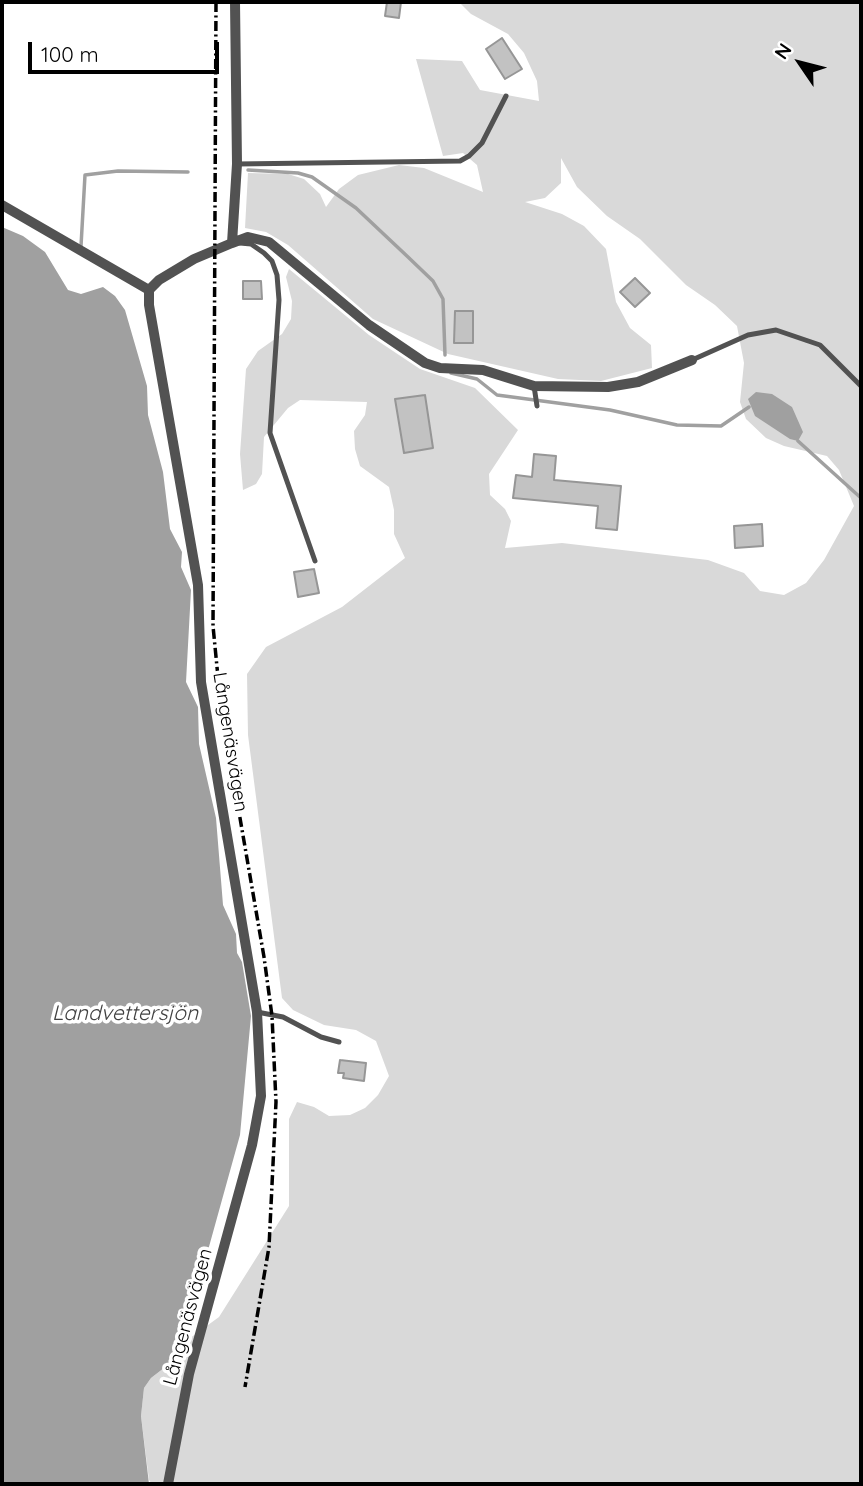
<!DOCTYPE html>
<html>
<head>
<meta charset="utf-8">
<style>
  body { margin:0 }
  #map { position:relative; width:863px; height:1486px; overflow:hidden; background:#fff; font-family:Quicksand,sans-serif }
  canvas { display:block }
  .frame { position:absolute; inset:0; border:4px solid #000; pointer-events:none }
  .north { position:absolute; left:765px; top:28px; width:70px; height:70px; -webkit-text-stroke:5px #fff; paint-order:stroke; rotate:305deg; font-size:19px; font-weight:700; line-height:28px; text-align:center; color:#000 }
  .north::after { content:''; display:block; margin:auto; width:24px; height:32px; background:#000; clip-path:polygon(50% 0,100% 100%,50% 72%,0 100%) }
  .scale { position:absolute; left:28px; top:42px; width:191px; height:32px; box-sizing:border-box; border:4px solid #000; border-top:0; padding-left:9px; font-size:21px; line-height:24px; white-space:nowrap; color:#000; -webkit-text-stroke:5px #fff; paint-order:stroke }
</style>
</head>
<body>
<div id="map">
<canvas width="863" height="1486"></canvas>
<div class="frame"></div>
<div class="north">N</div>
<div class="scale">100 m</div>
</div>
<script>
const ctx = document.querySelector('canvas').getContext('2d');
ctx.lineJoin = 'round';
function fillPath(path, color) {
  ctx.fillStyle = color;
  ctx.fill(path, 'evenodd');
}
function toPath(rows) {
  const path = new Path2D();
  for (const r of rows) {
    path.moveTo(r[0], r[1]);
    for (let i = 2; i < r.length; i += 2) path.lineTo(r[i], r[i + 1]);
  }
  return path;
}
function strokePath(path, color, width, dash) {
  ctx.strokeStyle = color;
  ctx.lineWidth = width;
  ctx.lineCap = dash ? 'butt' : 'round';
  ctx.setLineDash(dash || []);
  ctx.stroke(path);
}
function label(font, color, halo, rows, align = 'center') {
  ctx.font = font + ' Quicksand,sans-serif';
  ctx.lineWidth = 7;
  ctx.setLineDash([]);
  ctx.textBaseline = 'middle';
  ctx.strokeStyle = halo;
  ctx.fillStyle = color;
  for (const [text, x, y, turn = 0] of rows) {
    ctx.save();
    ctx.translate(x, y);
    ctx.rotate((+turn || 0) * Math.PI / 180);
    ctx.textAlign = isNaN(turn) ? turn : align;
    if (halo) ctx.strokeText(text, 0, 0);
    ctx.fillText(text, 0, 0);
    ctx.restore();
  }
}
const green = toPath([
  [459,2,861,2,861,1484,152,1484,149,1480,141,1416,144,1388,151,1378,173,1361,182,1344,219,1317,289,1206,289,1119,297,1102,314,1107,329,1116,350,1115,365,1108,378,1095,389,1076,376,1041,356,1030,324,1025,293,1010,282,998,248,735,247,674,266,647,342,607,405,558,394,534,394,510,389,487,360,466,355,449,354,431,365,415,367,402,300,400,288,408,264,437,262,474,256,484,243,490,240,454,246,369,258,351,282,334,291,319,292,301,286,277,289,269,369,335,420,369,475,388,518,430,489,474,490,495,505,509,511,521,505,548,562,543,708,560,744,573,760,591,784,595,806,583,824,560,854,506,839,470,827,456,784,446,766,438,746,419,740,402,744,363,737,326,715,305,686,285,640,239,607,216,577,187,561,158,561,183,545,198,525,202,562,214,584,226,606,249,616,302,630,328,651,345,652,368,601,381,558,379,448,354,373,319,288,245,266,232,245,228,248,173,288,174,304,179,320,194,326,207,339,189,358,175,399,165,424,168,483,192,477,165,463,153,443,156,416,59,462,61,480,90,539,101,537,81,524,53,508,34,471,14]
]);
const water = toPath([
  [2,227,23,236,45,252,68,290,81,294,103,287,115,296,125,310,147,386,148,415,163,472,170,529,182,552,181,567,191,590,186,682,198,707,199,744,216,818,223,905,236,934,237,953,242,962,251,1016,240,1135,182,1344,173,1361,151,1378,144,1388,141,1416,149,1484,2,1484],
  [756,392,772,394,792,407,803,432,798,441,790,439,755,416,748,399]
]);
const stream = toPath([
  [248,170,298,173,312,177,356,208,408,257,433,281,443,299,445,355],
  [81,246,85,175,118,171,188,172],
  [451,373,477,379,497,395,610,410,677,425,721,426,749,407],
  [798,441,861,498]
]);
const building = toPath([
  [387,2,401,2,399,18,385,16,387,2],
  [502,38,522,69,505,79,486,49,502,38],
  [635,278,650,293,635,307,620,292,635,278],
  [243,281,261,281,262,299,243,299,243,281],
  [455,311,473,311,473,343,454,343,455,311],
  [425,395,433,448,404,453,395,399,425,395],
  [534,454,556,456,554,480,621,486,617,530,596,528,598,506,513,498,516,475,532,477,534,454],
  [762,524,763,546,735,548,734,526,762,524],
  [314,569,319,593,298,597,294,572,314,569],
  [340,1060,366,1063,364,1081,343,1078,344,1073,338,1073,340,1060]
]);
const service = toPath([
  [237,164,460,161,469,156,482,143,506,96],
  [240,243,251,244,264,253,272,261,277,275,279,300,270,433,315,561],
  [692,360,748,335,776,330,820,345,861,386],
  [534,386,537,406],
  [257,1012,283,1017,321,1037,339,1042]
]);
const minor = toPath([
  [2,205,149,290],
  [232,243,248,237,269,242,369,325,425,363,440,368,483,370,534,386,608,387,638,382,692,360],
  [168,1484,189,1374,252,1145,261,1096,257,1012,201,682,198,585,149,305,149,290,159,280,194,259,232,243,237,164,235,2]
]);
const rail = toPath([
  [216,2,213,626,221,708,264,957,272,1016,276,1102,269,1247,245,1387],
  [217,1484,217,1483]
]);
const streetNames = [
  ["Långenäsvägen",230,742,81],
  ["Långenäsvägen",188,1317,-75]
];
const waterNames = [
  ["Landvettersjön",125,1014]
];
fillPath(green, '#d9d9d9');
fillPath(water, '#a0a0a0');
strokePath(stream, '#a0a0a0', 3.5);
fillPath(building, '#c2c2c2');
strokePath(building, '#969696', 2);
strokePath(service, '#525252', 5);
strokePath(minor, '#525252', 10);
strokePath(rail, '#000', 3.5, [10, 3.5, 2, 3.5]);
label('19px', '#000', '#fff', streetNames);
label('italic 21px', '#414141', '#fff', waterNames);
</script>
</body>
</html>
